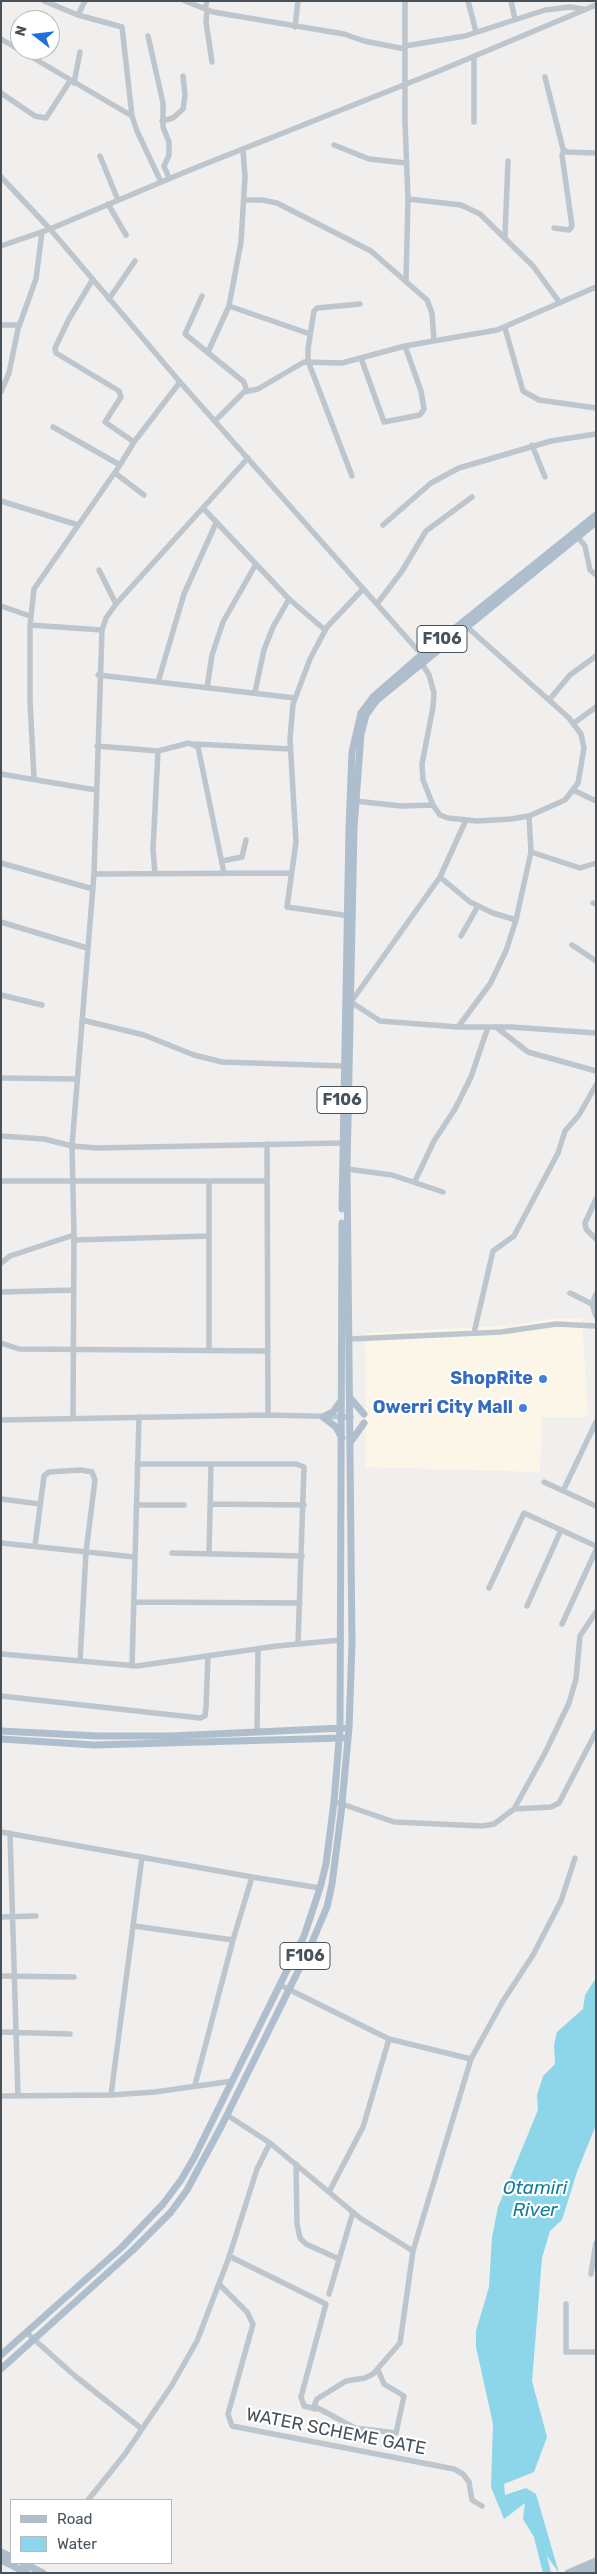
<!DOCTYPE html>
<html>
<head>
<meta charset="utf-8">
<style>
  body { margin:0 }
  #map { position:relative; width:597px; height:2574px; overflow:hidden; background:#f1eeee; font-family:Rubik,sans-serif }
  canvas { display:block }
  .frame { position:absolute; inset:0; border:2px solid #47525b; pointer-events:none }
  .legend { position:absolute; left:10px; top:2499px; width:162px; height:65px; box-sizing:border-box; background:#fff; border:1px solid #b5babd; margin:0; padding:6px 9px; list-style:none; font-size:15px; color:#47525b }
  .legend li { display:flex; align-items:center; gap:10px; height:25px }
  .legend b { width:25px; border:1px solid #b5babd }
  .north { position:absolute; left:10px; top:10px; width:50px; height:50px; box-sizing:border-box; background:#fff; border:1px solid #b5babd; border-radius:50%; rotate:286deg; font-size:14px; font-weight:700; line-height:20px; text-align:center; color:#47525b }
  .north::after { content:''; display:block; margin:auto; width:18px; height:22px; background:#1f70db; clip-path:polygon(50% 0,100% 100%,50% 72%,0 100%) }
</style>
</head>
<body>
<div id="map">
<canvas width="597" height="2574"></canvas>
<div class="frame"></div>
<ul class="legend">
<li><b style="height:6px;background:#afbecd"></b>Road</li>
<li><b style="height:14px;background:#8dd5e9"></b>Water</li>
</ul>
<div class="north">N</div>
</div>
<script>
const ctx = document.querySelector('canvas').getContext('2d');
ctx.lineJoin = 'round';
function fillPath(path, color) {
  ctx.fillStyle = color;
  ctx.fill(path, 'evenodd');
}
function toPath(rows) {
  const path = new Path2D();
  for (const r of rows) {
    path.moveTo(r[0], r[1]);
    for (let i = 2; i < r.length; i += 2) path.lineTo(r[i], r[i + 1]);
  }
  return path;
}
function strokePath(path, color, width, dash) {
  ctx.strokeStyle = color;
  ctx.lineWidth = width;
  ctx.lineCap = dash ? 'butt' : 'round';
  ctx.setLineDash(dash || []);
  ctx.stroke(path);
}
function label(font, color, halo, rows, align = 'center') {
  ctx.font = font + ' Rubik,sans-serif';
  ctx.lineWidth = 4.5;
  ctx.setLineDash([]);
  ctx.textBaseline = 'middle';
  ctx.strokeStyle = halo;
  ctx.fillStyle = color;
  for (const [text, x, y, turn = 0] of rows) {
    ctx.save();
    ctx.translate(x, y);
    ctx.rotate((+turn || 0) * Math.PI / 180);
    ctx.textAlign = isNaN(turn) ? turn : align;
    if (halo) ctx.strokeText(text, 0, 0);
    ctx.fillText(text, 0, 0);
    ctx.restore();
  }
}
const commercial = toPath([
  [550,1319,582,1319,588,1417,542,1417,540,1472,366,1467,365,1333,516,1325]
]);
const water = toPath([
  [596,1978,596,2125,577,2172,562,2220,550,2231,542,2258,532,2381,547,2437,534,2472,504,2484,505,2495,526,2488,536,2494,559,2573,547,2556,551,2573,543,2573,534,2537,523,2519,525,2503,504,2519,491,2487,493,2424,476,2347,476,2331,489,2287,492,2237,498,2207,538,2110,537,2095,543,2076,555,2064,554,2045,557,2032,583,2009,585,1995]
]);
const minor = toPath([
  [44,1,78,15,122,27,132,116,137,131,161,182],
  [185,1,213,12,344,34,364,41,405,49],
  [405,1,405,122,408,199,406,281],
  [468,1,476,32],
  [511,1,515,19],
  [205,9,207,1],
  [207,10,206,22,212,62],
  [78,15,85,1],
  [295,27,298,1],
  [148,36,163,103,163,127,169,142,169,155,164,166,169,178],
  [1,39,132,116],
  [405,46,465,36,545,10,570,7,583,9],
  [545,77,563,149,567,152,596,153],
  [74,83,80,52],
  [1,93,35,116,46,118,70,81],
  [162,121,173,118,183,109,185,95,183,76],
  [474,122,474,56],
  [334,145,369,159,406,163],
  [100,156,118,200],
  [1,177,50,229,180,382,422,655],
  [408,199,461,205,480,214,533,266,560,303],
  [244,200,262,200,277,203,371,251,427,300,432,313,434,340],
  [108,204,126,235],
  [554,228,569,230,572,226,562,155,564,150],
  [505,236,508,161],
  [1,246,50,229,190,170,439,71,596,5],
  [93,279,69,319,55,348,56,353,119,391,121,397,105,422,134,442],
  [202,296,185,334,244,382,247,391],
  [109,299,135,261],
  [229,306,310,334],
  [1,325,19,325],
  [505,328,523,391,539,400,596,408],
  [208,352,229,306,241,242,245,177,243,150],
  [361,358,384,422,420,415,424,409,421,391,405,346],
  [1,392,9,373,18,329,36,279,42,232],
  [215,421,244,392,258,389,304,362,342,363,405,346,497,330,596,287],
  [53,427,120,465],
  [532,445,545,477],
  [115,473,144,495],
  [352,476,308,361,308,349,314,311,317,308,360,304],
  [1,501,78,525],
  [203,508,289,599,325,630],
  [383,525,431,483,459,468,551,441,596,434],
  [577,536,585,546,590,570,596,575],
  [99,570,116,604],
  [377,604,402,571,426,531,472,497],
  [1,606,30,616],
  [30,625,102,630],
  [421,662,429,675,434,693,433,707,422,764,423,780,433,805,440,815,448,818,477,821,511,819,529,816,565,800,578,783,584,748,581,734,569,718,466,626],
  [98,675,295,698],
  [158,682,184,594,216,523],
  [207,688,212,655,223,622,256,564],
  [255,692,264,650,273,627,289,599],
  [549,700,570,675,596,656],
  [574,723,596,707],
  [195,744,290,749],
  [97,746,158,751],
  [1,774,96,790],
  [34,778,30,701,30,625,34,589,120,465,134,442,180,382],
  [573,790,596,801],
  [355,801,401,806,433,805],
  [466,820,440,877,351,1002,380,1021,458,1027,511,1027,596,1033],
  [531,852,580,868,596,863],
  [222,861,242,857,246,840],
  [1,863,93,889],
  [94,874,291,873],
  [155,874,153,849,158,751,189,743,198,747,224,873],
  [440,877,470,902,493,913,516,920],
  [593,903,596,904],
  [350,916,287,907,296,842,290,739,293,704,310,659,327,627,363,589],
  [1,922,87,948],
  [461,936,478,906],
  [572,945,596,961],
  [1,995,42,1005],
  [82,1020,144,1035,194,1055,222,1062,343,1066],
  [458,1027,490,984,506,951,516,920,531,852,529,816],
  [496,1027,528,1052,596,1071],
  [1,1078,76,1079],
  [1,1136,44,1139,72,1146,97,1148,342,1143],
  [267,1144,268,1415],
  [347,1169,392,1175,443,1192],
  [1,1181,267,1181],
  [415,1181,434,1141,455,1109,471,1077,488,1027],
  [596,1199,585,1223,586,1229,596,1239],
  [74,1240,209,1236],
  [1,1263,10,1256,74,1235],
  [1,1292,74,1290],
  [570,1293,592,1304],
  [596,1294,592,1304,596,1316],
  [474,1333,493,1251,514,1236,558,1153,565,1131,579,1115,596,1085],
  [350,1339,501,1332,556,1324,596,1326],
  [1,1343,19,1349,268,1351],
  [209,1350,209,1182],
  [73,1419,74,1235,72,1146,94,874,102,630,106,618,116,604,248,458],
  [1,1420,268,1415,351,1417],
  [137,1464,296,1464,304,1467,298,1643],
  [544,1482,596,1506],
  [563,1491,596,1422],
  [1,1499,40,1504],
  [211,1504,304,1505],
  [136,1505,184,1505],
  [1,1543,135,1557],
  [35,1546,44,1476,49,1472,81,1470,92,1472,95,1480,86,1552,80,1661],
  [172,1553,302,1556],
  [209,1554,211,1464],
  [489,1588,524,1513,596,1546],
  [134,1602,300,1603],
  [527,1606,561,1530],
  [562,1624,596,1550],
  [1,1654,137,1666,277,1646,341,1640],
  [132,1666,139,1417],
  [1,1696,200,1718,205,1716,206,1707,208,1656],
  [257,1732,258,1649],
  [339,1803,394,1822,482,1826,494,1824,514,1809,545,1753,569,1703,576,1679,580,1636,596,1612],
  [514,1809,551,1807,559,1803,596,1732],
  [1,1832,252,1877,233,1940,195,2085],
  [10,1833,18,2096],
  [252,1877,320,1888],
  [1,1917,36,1916],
  [134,1926,233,1940],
  [1,1976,74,1977],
  [280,1985,389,2039,363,2127,329,2192],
  [1,2032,70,2034],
  [389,2039,471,2059],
  [111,2095,142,1857],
  [1,2096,111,2095,155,2092,233,2081],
  [227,2115,270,2143,360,2218,413,2251],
  [296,2164,297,2224,300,2238,306,2244,339,2259],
  [229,2256,326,2304,301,2397,304,2406,316,2409],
  [591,2274,596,2243],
  [219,2284,247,2312,253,2324,228,2414,232,2426,454,2469,463,2474,469,2482,472,2500,482,2506],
  [329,2294,353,2212],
  [566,2304,566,2352,596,2352],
  [27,2333,75,2376,142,2429],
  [378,2370,384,2384,404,2396,396,2433,355,2428,314,2406,317,2399,346,2381,365,2378,373,2374,400,2343,413,2251,471,2059,503,2001,533,1955,561,1901,575,1858],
  [88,2500,125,2454,172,2385,197,2341,228,2260,257,2169,270,2143]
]);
const major = toPath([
  [342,1209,349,828,352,752,361,713,373,697,418,658,596,515],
  [351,1399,364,1414],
  [340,1402,333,1412,323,1417,336,1427,342,1438],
  [352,1440,364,1423],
  [1,1731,98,1736,171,1736,343,1728],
  [1,1739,94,1745,343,1738],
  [1,2355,122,2247,163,2204,181,2180,194,2158,304,1936,320,1888,326,1864,334,1802,340,1728,342,1223],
  [1,2369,133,2250,171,2212,187,2190,222,2125,310,1947,327,1907,332,1884,341,1814,349,1728,352,1644,347,1169,354,828,361,734,366,715,377,700,596,522],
  [1,2552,11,2557],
  [1,2560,27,2573],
  [23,2563,43,2573],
  [568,2573,596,2561],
  [583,2573,596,2568]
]);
const markers = [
  [543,1379,5,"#3f7fe0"],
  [523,1408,5,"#3f7fe0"]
];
const shields = [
  [442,639,50],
  [342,1100,50],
  [305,1956,50]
];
const shieldNames = [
  ["F106",442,639],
  ["F106",342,1100],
  ["F106",305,1956]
];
const shopNames = [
  ["ShopRite",533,1379],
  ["Owerri City Mall",513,1408]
];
const streetNames = [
  ["WATER SCHEME GATE",336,2432,11]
];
const waterNames = [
  ["Otamiri",535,2189],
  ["River",535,2211]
];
fillPath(commercial, '#fbf6e8');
fillPath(water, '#8dd5e9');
strokePath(minor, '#bdc6cd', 5.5);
strokePath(major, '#afbecd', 7);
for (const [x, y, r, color] of markers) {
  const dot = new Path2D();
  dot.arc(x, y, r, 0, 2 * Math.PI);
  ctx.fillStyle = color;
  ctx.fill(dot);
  strokePath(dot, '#fff', 2);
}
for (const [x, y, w] of shields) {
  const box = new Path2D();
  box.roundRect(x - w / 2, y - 13.5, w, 27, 4);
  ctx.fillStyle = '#fff';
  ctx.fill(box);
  strokePath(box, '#47525b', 1);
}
label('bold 16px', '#47525b', null, shieldNames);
label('bold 18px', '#366cbe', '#fff', shopNames, 'right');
label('18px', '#47525b', '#fff', streetNames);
label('italic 19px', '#117f9e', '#fff', waterNames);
</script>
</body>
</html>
